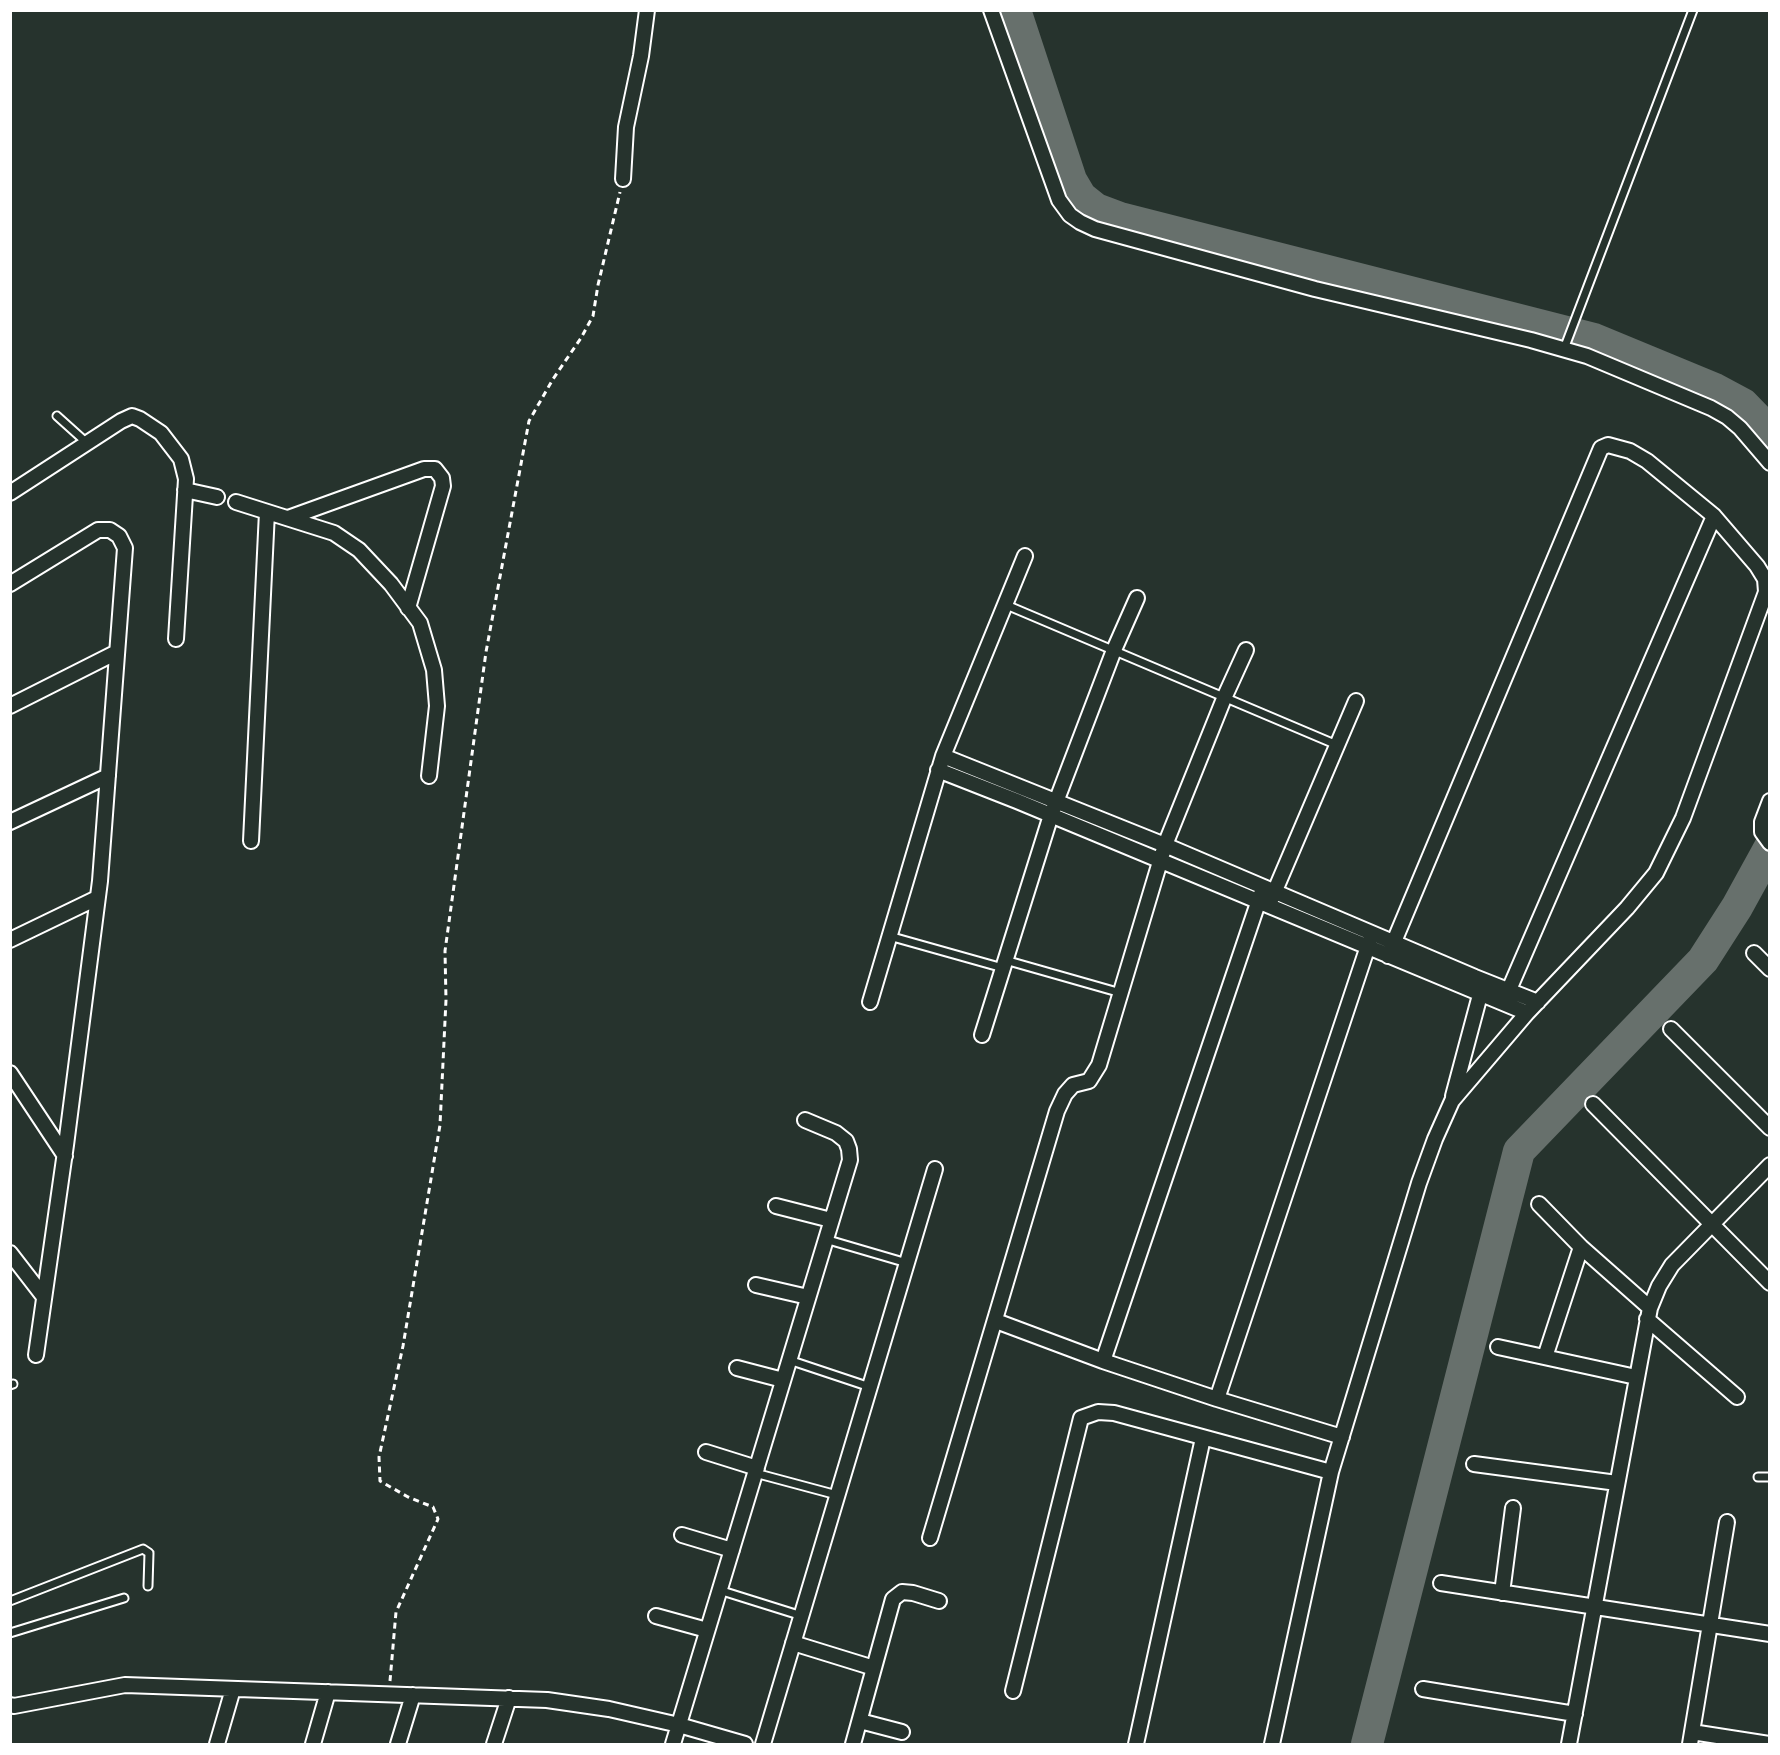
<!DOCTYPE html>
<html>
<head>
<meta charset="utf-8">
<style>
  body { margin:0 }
  #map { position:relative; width:1780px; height:1755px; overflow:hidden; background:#26332d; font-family:Sriracha,sans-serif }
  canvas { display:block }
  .frame { position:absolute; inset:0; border:12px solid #fff; pointer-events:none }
</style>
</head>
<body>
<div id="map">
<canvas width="1780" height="1755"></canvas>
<div class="frame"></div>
</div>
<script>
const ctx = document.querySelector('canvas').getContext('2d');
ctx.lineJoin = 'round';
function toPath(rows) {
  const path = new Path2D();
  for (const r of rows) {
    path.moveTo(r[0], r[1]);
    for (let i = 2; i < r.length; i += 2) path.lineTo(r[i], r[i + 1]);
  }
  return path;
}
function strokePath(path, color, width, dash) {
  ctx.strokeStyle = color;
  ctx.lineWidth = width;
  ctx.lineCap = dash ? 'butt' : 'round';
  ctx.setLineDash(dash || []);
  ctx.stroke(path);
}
const river = toPath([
  [1015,10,1071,180,1081,197,1096,209,1120,218,1594,339,1715,389,1743,404,1770,432],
  [1367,1744,1519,1151,1703,960,1737,907,1770,847]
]);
const path = toPath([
  [390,1681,396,1612,438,1519,433,1507,408,1497,380,1481,379,1457,403,1346,440,1125,446,1000,445,951,486,652,529,421,553,379,581,338,593,316,598,285,620,192]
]);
const lane = toPath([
  [1564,349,1693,10],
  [57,416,87,443],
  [1004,604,1337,745],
  [889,936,1003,968],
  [1005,960,1121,993],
  [825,1239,907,1263],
  [789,1360,870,1387],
  [10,1385,13,1384],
  [755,1473,837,1495],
  [1758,1477,1770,1477],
  [719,1590,802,1616],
  [10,1601,143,1549,149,1553,148,1586],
  [10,1633,124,1598]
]);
const street = toPath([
  [991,10,1059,200,1070,215,1080,222,1095,229,1315,289,1531,340,1587,356,1711,408,1727,417,1740,428,1770,463],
  [623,179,626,127,641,56,647,10],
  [185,490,217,497],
  [10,493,121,421,132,416,140,419,161,433,181,459,186,479,176,639],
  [236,502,334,533,359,550,391,584,420,623,434,670,437,706,429,776],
  [288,518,424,469,435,469,442,478,443,486,408,608],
  [10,584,98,530,110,530,119,536,125,548,100,881,66,1145,36,1355],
  [10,706,117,652],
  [943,756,1165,845,1475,977,1538,1002],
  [938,770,1017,801,1527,1013],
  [1770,801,1762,822,1762,832,1770,843],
  [10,822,108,776],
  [251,841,267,512],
  [1271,900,1356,701],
  [10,940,97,898],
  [1754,953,1770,969],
  [1388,956,1601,448,1608,445,1630,451,1647,461,1714,516,1757,566,1765,579,1766,592],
  [1505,999,1714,516],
  [870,1002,943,756,1025,556],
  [1671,1029,1770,1128],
  [982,1035,1051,815,1114,650,1137,598],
  [10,1073,65,1156],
  [1453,1096,1480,995],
  [1593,1104,1770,1283],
  [1539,1204,1581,1247,1650,1308],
  [776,1206,831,1220],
  [10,1253,44,1297],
  [756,1285,808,1297],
  [1647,1319,1737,1397],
  [996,1321,1103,1361,1217,1399,1342,1437],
  [1498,1347,1636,1377],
  [1545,1357,1581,1247],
  [1103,1361,1261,894],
  [737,1368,783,1380],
  [1217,1399,1370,940],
  [706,1452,757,1468],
  [1474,1464,1617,1483],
  [682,1535,732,1550],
  [930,1538,1057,1111,1065,1094,1073,1085,1089,1081,1099,1065,1165,845,1225,696,1246,650],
  [1441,1583,1770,1634],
  [1502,1593,1513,1508],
  [656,1616,707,1630],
  [793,1643,874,1668],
  [1423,1689,1575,1714],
  [1013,1691,1081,1418,1098,1412,1114,1413,1331,1472],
  [10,1705,14,1706,125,1685,547,1700,609,1709,679,1725,745,1744],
  [860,1721,902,1732],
  [1692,1732,1769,1744],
  [217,1744,233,1689],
  [313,1744,328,1692],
  [398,1744,413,1695],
  [494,1744,509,1698],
  [673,1744,850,1160,849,1149,846,1141,836,1133,805,1120],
  [763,1744,935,1169],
  [853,1744,893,1599,902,1592,913,1593,939,1601],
  [1136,1744,1203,1438],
  [1272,1744,1331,1472,1419,1183,1435,1139,1452,1101,1527,1013,1627,908,1656,873,1683,818,1766,592,1770,594],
  [1569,1744,1650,1308,1659,1286,1672,1265,1770,1165],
  [1690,1744,1727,1522]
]);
strokePath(river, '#67706c', 32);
strokePath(lane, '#fff', 11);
strokePath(street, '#fff', 18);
strokePath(path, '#fff', 3, [6, 4.5]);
strokePath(lane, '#26332d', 7);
strokePath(street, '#26332d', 14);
</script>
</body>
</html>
